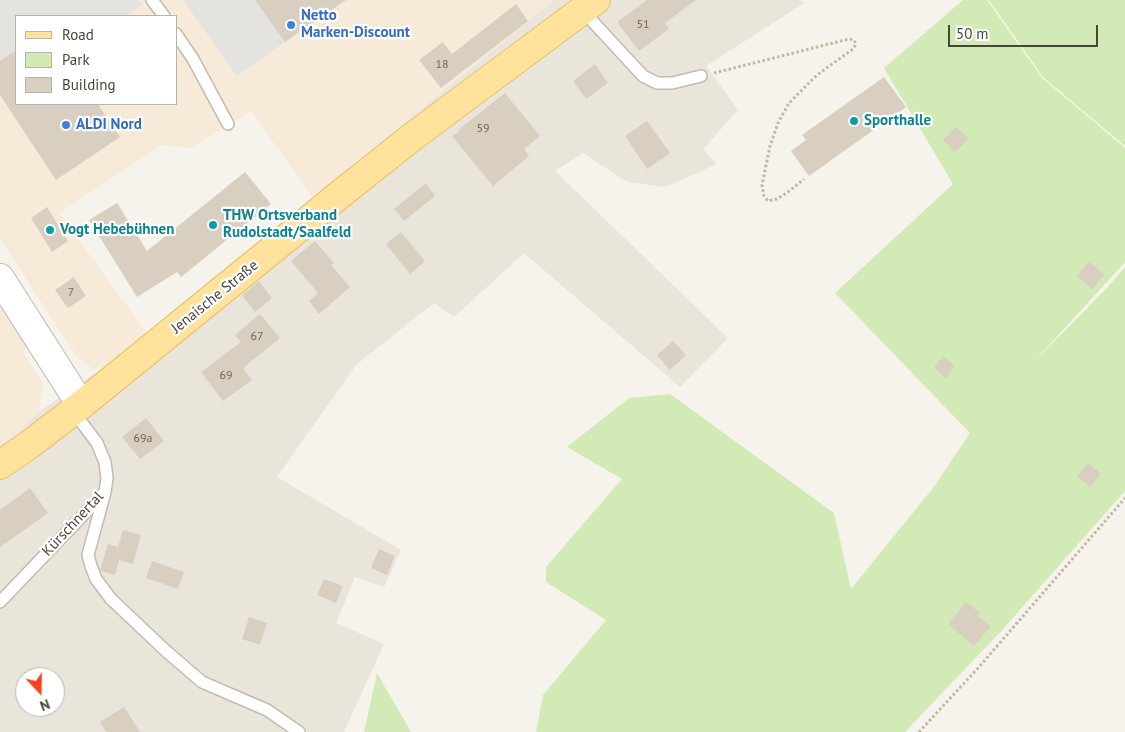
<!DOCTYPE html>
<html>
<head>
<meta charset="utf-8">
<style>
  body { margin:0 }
  #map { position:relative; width:1125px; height:732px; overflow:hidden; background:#f6f3ec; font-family:"PT Sans",sans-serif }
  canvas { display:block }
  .legend { position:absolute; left:15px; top:15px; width:162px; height:90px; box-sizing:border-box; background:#fff; border:1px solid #b7b4b0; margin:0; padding:6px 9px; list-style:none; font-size:15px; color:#4b4439 }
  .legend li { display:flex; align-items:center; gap:10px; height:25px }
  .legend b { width:25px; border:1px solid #b7b4b0 }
  .north { position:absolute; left:15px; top:667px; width:50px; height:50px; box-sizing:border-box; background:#fff; border:1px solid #b7b4b0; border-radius:50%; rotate:159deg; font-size:14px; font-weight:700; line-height:20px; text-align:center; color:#4b4439 }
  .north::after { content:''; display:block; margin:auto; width:18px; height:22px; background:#fc3f1d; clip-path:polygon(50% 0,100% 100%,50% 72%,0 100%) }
  .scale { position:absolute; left:948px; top:25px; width:150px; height:22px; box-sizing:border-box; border:2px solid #4b4439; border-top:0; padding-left:6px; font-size:15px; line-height:18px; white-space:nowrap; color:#4b4439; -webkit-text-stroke:4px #fff; paint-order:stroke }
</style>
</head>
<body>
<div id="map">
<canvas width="1125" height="732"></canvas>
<ul class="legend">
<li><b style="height:6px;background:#ffe39c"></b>Road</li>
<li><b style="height:14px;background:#d2eab5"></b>Park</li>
<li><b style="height:14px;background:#d8cfc1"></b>Building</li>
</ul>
<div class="north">N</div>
<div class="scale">50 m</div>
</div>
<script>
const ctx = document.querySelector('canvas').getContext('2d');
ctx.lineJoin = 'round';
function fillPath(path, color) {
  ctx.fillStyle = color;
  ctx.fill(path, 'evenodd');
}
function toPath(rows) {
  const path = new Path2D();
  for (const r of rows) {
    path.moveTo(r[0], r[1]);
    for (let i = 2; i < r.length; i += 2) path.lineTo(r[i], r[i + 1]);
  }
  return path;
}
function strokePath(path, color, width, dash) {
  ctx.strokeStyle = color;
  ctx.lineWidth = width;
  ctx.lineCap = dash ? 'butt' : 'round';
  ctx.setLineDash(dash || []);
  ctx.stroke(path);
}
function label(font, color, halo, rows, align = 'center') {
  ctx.font = font + ' "PT Sans",sans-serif';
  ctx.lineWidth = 4.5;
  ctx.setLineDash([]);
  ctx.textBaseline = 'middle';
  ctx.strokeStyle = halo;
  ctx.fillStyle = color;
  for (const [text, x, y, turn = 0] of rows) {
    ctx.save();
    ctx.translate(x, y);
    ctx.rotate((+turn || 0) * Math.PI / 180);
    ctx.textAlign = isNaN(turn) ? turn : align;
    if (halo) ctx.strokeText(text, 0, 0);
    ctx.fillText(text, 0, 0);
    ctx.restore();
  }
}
const residential = toPath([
  [554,0,802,0,804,3,706,66,738,110,703,149,717,164,665,187,627,182,583,153,555,171,728,338,680,387,524,253,454,317,434,303,356,365,277,477,401,550,384,587,355,577,336,623,384,644,344,732,0,732,0,445,12,437,39,412,104,367,147,333],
  [25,677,55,677,55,707,25,707]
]);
const commercial = toPath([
  [0,0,554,0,313,198,251,111,191,148,162,145,59,213,147,333,104,367,94,370,77,357,0,239],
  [16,16,176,16,176,104,16,104],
  [0,304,28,346,22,351,43,383,39,412,12,437,0,445]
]);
const green = toPath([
  [963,0,987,0,1042,78,1125,148,1125,262,1032,364,1107,288,1125,267,1125,491,1004,628,905,732,536,732,543,695,606,620,546,582,546,567,622,479,567,447,629,398,670,394,834,513,851,589,933,488,970,433,835,293,953,184,884,68],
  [989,0,1125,0,1125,146,1043,77],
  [377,673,411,732,364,732]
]);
const parking = toPath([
  [0,0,139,0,142,5,125,16,16,16,16,50,0,61],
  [183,0,255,0,285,42,237,76]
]);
const building = toPath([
  [255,0,346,0,285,42],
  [647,0,696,0,665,23,669,29,639,51,617,22],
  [516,4,528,21,441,88,419,60,443,42,452,54],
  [16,50,16,104,98,104,120,137,56,180,0,95,0,61],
  [595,64,608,83,586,99,573,81],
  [884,77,906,107,809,176,791,151,806,140,802,135],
  [505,93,540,136,524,149,529,156,493,186,452,136,460,131,458,130],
  [647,121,670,153,647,169,625,136],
  [956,127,969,138,955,152,943,140],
  [245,172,271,204,181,277,177,272,137,297,89,220,117,203,147,251],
  [426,183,435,196,404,221,394,209],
  [47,207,68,241,52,252,31,218],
  [401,232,425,261,410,274,386,244],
  [315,241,334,263,331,265,350,287,319,314,309,301,318,293,291,261],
  [1089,261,1104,275,1092,289,1077,276],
  [74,277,86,296,68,308,55,290],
  [259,281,272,298,255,312,242,295],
  [260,314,280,338,243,368,252,380,223,401,201,372,241,342,235,335],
  [673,341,686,355,670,370,657,355],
  [943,356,955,366,946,378,934,368],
  [146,418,164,441,140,459,122,437],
  [1088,463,1101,474,1090,487,1077,476],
  [30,488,48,513,0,547,0,510],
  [123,530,141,535,133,564,119,560,115,575,101,571,100,570,108,544,118,547],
  [379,549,395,556,387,575,371,568],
  [152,561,184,572,178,589,146,578],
  [324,579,343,586,336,603,317,595],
  [966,602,980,613,978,616,991,626,974,646,948,624],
  [249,617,267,623,260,645,242,639],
  [124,707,140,732,106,732,100,722]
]);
const path = toPath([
  [714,73,849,39,854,40,856,44,853,49,817,75,789,103,778,123,770,146,762,185,764,196,768,201,777,199,788,192,804,179],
  [919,732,979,667,1125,498]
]);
const service = toPath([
  [152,0,164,16],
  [582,10,643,76,657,83,672,83,701,76],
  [176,34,193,59,228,124],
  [105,492,88,555,91,566,96,579,111,599,166,651,202,682,267,710,299,732],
  [0,602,105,492,107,478,105,462,97,443,73,411]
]);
const tertiary = toPath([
  [0,278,81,405]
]);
const primary = toPath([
  [0,465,29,445,81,405,343,192,411,138,596,0]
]);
const markers = [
  [291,25,5,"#3f7fe0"],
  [854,121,5,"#0f9aa8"],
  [66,125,5,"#3f7fe0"],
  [213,225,5,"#0f9aa8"],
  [50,230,5,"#0f9aa8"]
];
const numberNames = [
  ["51",643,25],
  ["18",442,65],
  ["59",483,129],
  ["7",71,293],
  ["67",257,337],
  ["69",226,376],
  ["69a",143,439]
];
const shopNames = [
  ["Netto",301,16],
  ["Marken-Discount",301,33],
  ["ALDI Nord",76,125]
];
const cultureNames = [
  ["Sporthalle",864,121],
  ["THW Ortsverband",223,216],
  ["Rudolstadt/Saalfeld",223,233],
  ["Vogt Hebebühnen",60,230]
];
const streetNames = [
  ["Jenaische Straße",215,297,-39],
  ["Kürschnertal",73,524,-47]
];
fillPath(residential, '#eae5da');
fillPath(commercial, '#f7ead8');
fillPath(green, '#d2eab5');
fillPath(parking, '#e5e3e0');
fillPath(building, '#d8cfc1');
strokePath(service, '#c2bbae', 14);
strokePath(tertiary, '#c2bbae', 30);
strokePath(primary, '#e6c16a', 30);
strokePath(path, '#c4b79f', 3, [2.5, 2.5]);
strokePath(service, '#fff', 11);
strokePath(tertiary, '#fff', 28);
strokePath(primary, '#ffe39c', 28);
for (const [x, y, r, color] of markers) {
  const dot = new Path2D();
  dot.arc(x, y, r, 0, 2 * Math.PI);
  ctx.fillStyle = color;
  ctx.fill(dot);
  strokePath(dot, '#fff', 2);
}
label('12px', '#6e675b', null, numberNames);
label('bold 15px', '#366cbe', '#fff', shopNames, 'left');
label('bold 15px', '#0d838f', '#fff', cultureNames, 'left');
label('15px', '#4b4439', '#fff', streetNames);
</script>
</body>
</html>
